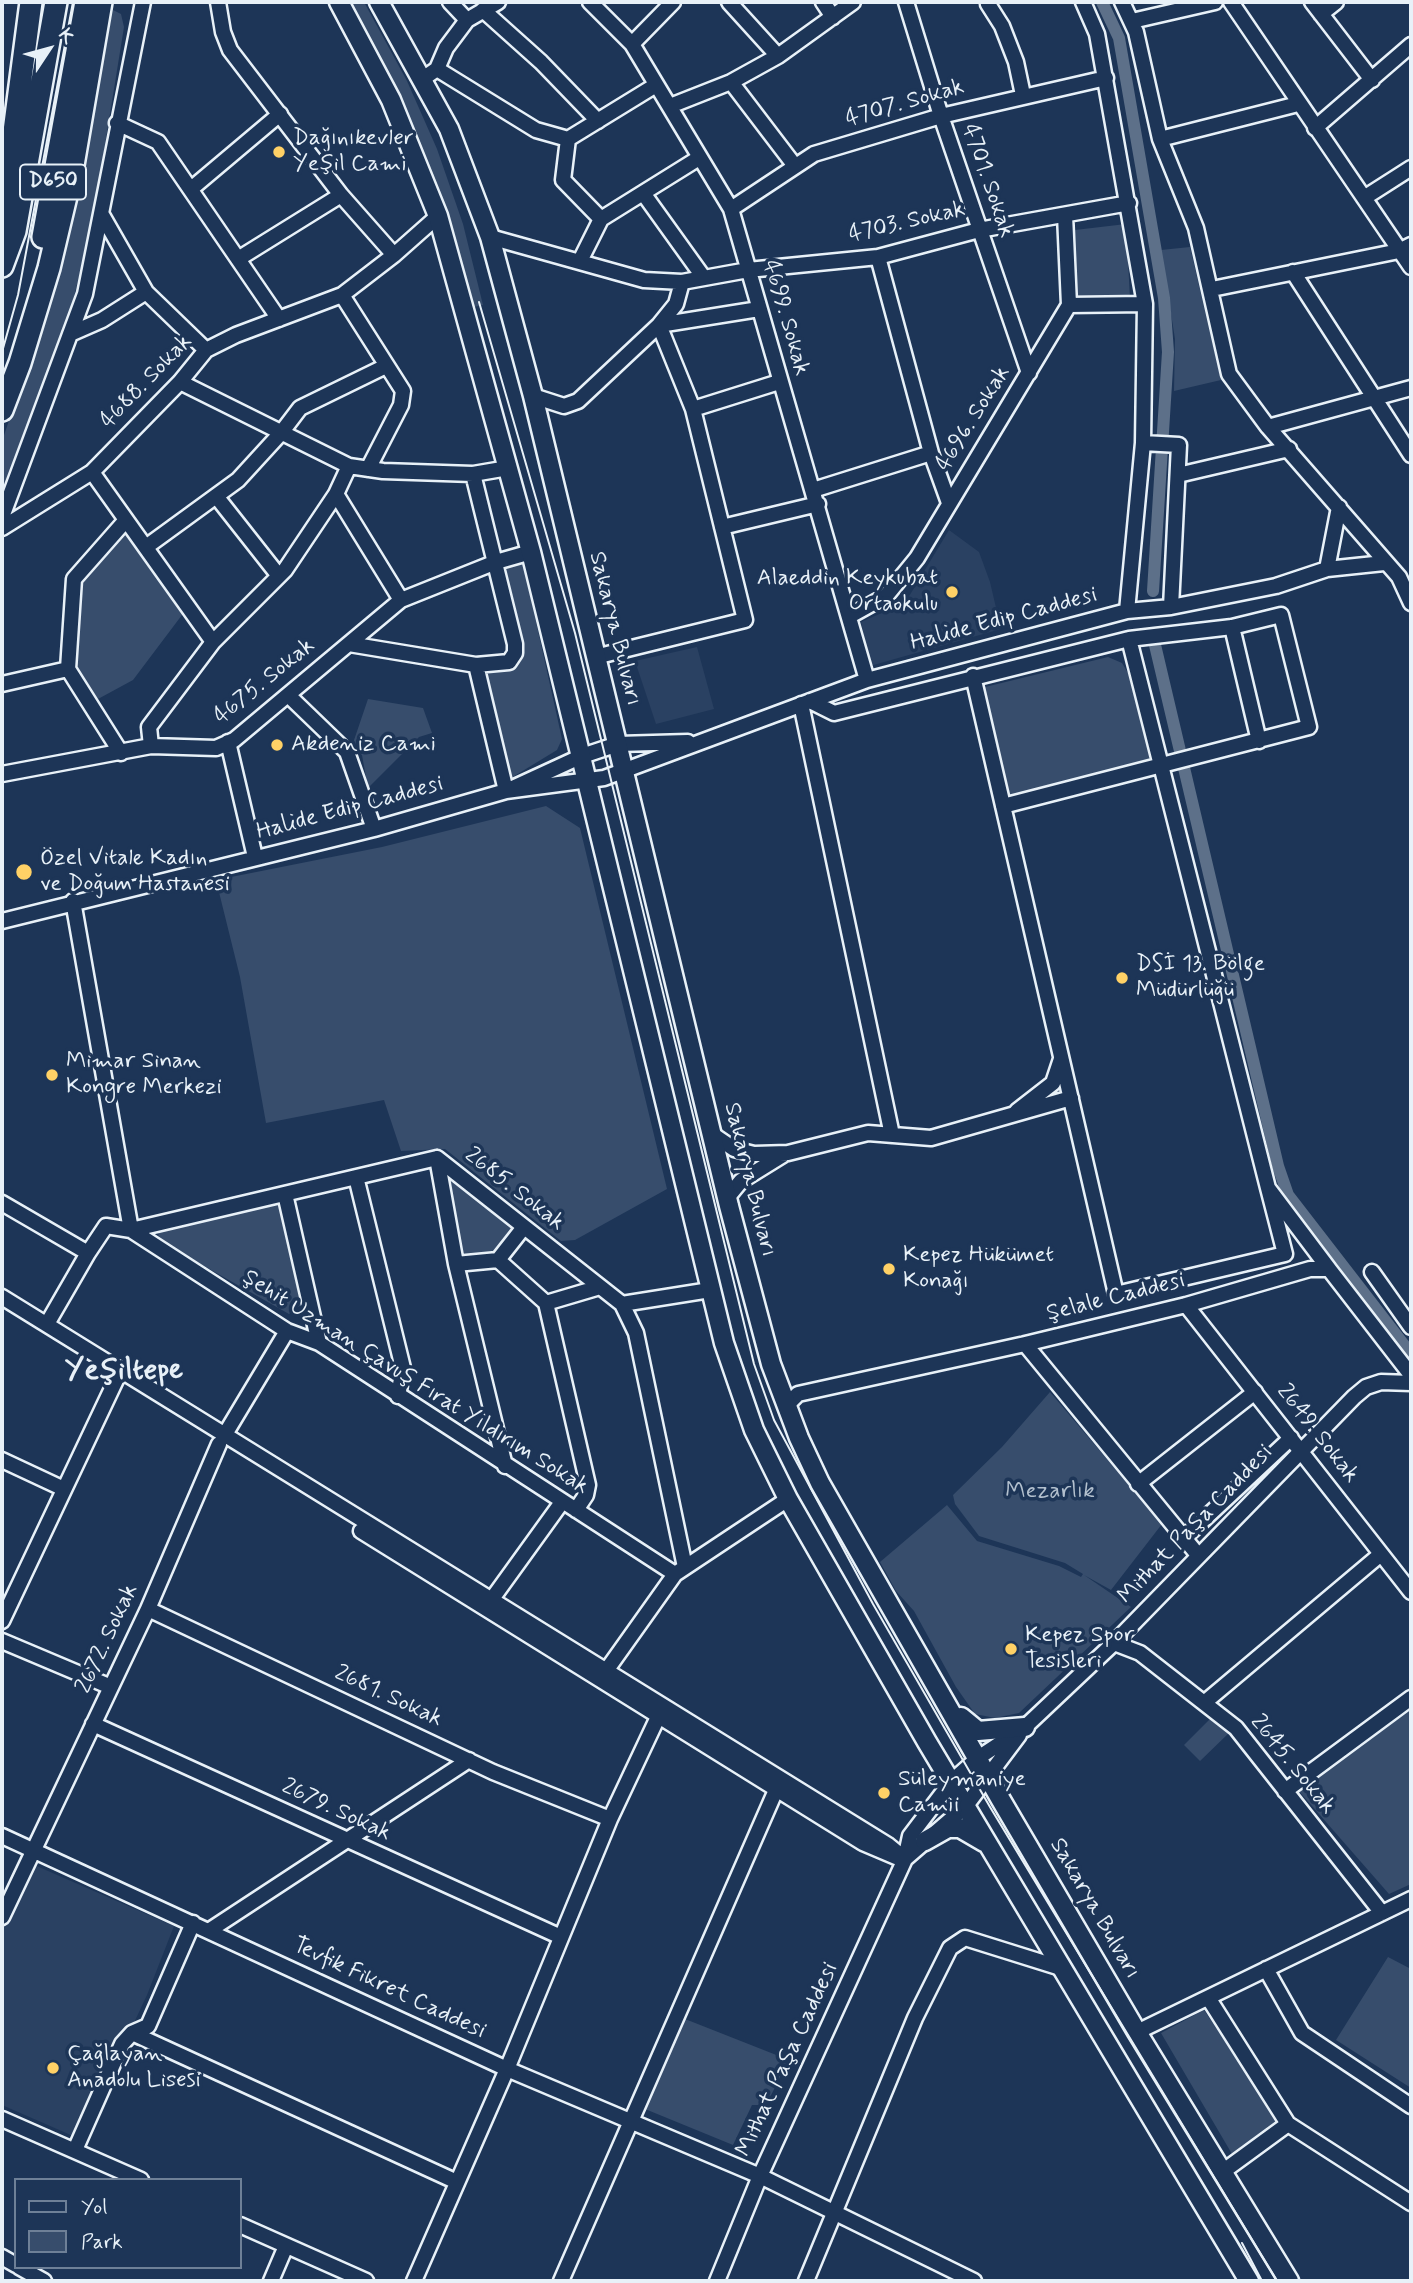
<!DOCTYPE html>
<meta charset="utf-8">
<style>
body{margin:0}
#map{position:relative;width:1413px;height:2283px;overflow:hidden;background:#1d3557;font-family:Mynerve,sans-serif}
canvas{display:block}
.frame{position:absolute;inset:0;border:4px solid #e8f1f8;pointer-events:none}
.legend{position:absolute;left:14px;top:2178px;width:228px;height:91px;box-sizing:border-box;background:#1d3557;border:2px solid #6e8097;margin:0;padding:9px 12px;list-style:none;font-size:21px;color:#e8f1f8}
.legend li{display:flex;align-items:center;gap:14px;height:35px}
.legend b{width:35px;border:2px solid #6e8097}
.north{position:absolute;left:14px;top:14px;width:70px;height:70px;-webkit-text-stroke:5px #1d3557;paint-order:stroke;rotate:54deg;font-size:19px;font-weight:700;line-height:28px;text-align:center;color:#e8f1f8}
.north::after{content:'';display:block;margin:auto;width:24px;height:32px;background:#e8f1f8;clip-path:polygon(50% 0,100% 100%,50% 72%,0 100%)}
</style>
<div id="map">
<canvas width="1413" height="2283"></canvas>
<div class="frame"></div>
<ul class="legend">
<li><b style="height:9px;background:#1d3557"></b>Yol</li>
<li><b style="height:19px;background:#374d6c"></b>Park</li>
</ul>
<div class="north">K</div>
</div>
<script>
const ctx = document.querySelector('canvas').getContext('2d');
ctx.lineJoin = 'round';
function fillPath(path, color) { ctx.fillStyle = color; ctx.fill(path, 'evenodd'); }
const shape = rows => new Path2D(rows.map(r => 'M' + r).join(''));
function strokePath(path, color, width, dash) { ctx.strokeStyle = color; ctx.lineWidth = width; ctx.lineCap = dash ? 'butt' : 'round'; ctx.setLineDash(dash || []); ctx.stroke(path); }
function label(font, color, halo, rows, align = 'center') {
  ctx.font = font + ' Mynerve,sans-serif'; ctx.lineWidth = 7; ctx.setLineDash([]); ctx.textBaseline = 'middle'; ctx.strokeStyle = halo; ctx.fillStyle = color; for (const [text, x, y, turn = 0] of rows) {
    ctx.save(); ctx.translate(x, y); ctx.rotate((+turn || 0) * Math.PI / 180); ctx.textAlign = isNaN(turn) ? turn : align; if (halo) ctx.strokeText(text, 0, 0); ctx.fillText(text, 0, 0); ctx.restore();
  }
}
fillPath(shape([
 [949,530,979,552,990,582,1001,629,870,666,861,622,905,603],
 [697,647,714,709,656,724,635,661],
 [32,1864,174,1926,147,1995,132,2027,121,2032,73,2136,2,2105,2,1929]
]), '#2a4162');
fillPath(shape([
 [349,2,364,2,407,81,437,149,463,224,483,305,470,308,407,111],
 [113,10,121,14,124,27,93,219,70,313,2,496,2,441,36,342,85,150],
 [1126,224,1130,298,1076,298,1075,230],
 [1190,247,1221,380,1174,391,1175,339,1161,250],
 [130,529,185,611,133,680,98,699,75,665,79,586,122,532],
 [523,563,562,739,557,750,511,778,486,674,512,667,523,652,503,569],
 [1108,657,1122,663,1133,681,1153,767,1011,802,1007,797,981,688],
 [368,699,423,708,432,733,419,737,368,788,362,755,352,746],
 [546,806,580,828,667,1189,575,1240,561,1241,445,1149,401,1151,384,1100,266,1123,240,977,216,880,382,847],
 [450,1178,514,1226,497,1252,461,1258,447,1179],
 [278,1202,301,1305,289,1314,158,1240,159,1229],
 [1050,1392,1162,1524,1111,1590,1084,1575,1131,1607,1019,1713,995,1718,975,1714,956,1687,914,1611,896,1591,880,1562,947,1505,977,1541,1059,1566,1081,1577,1083,1574,1065,1563,979,1536,955,1504,953,1495,1002,1447],
 [1411,1710,1411,1884,1389,1894,1298,1790],
 [1214,1715,1230,1732,1200,1761,1184,1745],
 [1388,1957,1411,1969,1411,2088,1336,2040],
 [1204,2010,1279,2122,1232,2154,1161,2033],
 [685,2019,789,2060,766,2105,752,2105,733,2145,645,2109]
]), '#374d6c');
strokePath(shape([
 [1102,2,1119,38,1164,298,1168,352,1153,591],
 [1155,645,1278,1166,1288,1195,1411,1354]
]), '#5d7089', 12);
const minor = shape([
 [218,2,223,32,230,50,341,195,394,255],
 [450,2,467,20],
 [590,2,632,44,731,209,867,680],
 [729,2,778,56],
 [823,2,833,17],
 [906,2,941,116,1029,373],
 [990,2,988,4,1002,26,1016,62,1023,95],
 [1083,2,1097,34,1145,304,1143,443,1127,611],
 [1122,2,1136,32,1160,139,1196,228,1229,374,1268,427,1399,577,1411,603],
 [1231,2,1411,267],
 [1312,2,1372,80],
 [483,10,541,62,598,121],
 [1321,14,1336,2],
 [1132,21,1215,2],
 [632,44,673,2],
 [437,69,446,48,467,20,498,2],
 [424,78,437,69,536,130,568,139],
 [731,82,795,166],
 [670,106,731,82,778,56,853,2],
 [117,123,158,142,279,319],
 [1315,128,1411,45],
 [568,139,656,85],
 [568,139,563,180,601,219],
 [1160,139,1298,104],
 [191,189,280,114],
 [643,193,704,278],
 [1364,198,1411,168],
 [731,209,814,154,941,116,1106,78],
 [102,215,146,292,206,350],
 [490,237,644,280,682,282,748,270,878,257,979,230,1129,203],
 [878,257,931,453,949,503],
 [238,259,341,195],
 [580,261,601,219,699,158],
 [1293,272,1411,455],
 [1212,289,1399,251,1411,245],
 [342,295,403,391,401,405,368,469],
 [1069,305,1145,304],
 [70,334,102,320,146,292],
 [180,382,349,466,383,471,473,474,508,468],
 [533,396,564,406,578,401,659,325,676,304,682,282],
 [693,409,779,382],
 [1268,427,1411,388],
 [1143,443,1179,445,1171,607],
 [92,472,213,642],
 [1178,475,1289,449],
 [813,490,931,453],
 [336,494,401,600],
 [216,496,279,576],
 [2,517,85,294,143,2],
 [722,527,818,504],
 [2,528,92,472,180,382,206,350,236,335,342,295,394,255,438,216],
 [146,547,238,480,281,433,300,408,386,366],
 [1327,569,1339,507],
 [850,616,886,596,917,558,1069,305,1065,215],
 [1232,627,1259,741],
 [1129,639,1268,1188,1329,1269],
 [349,644,476,665,509,662,515,653,515,644,473,474],
 [595,657,745,620,693,409,659,325,759,309],
 [476,665,506,791],
 [973,676,1116,1294,1285,1254,1268,1188],
 [2,684,68,669],
 [288,695,347,752,374,829],
 [810,701,834,713,1129,639,1232,627,1281,615,1309,727,1003,806],
 [801,704,892,1135],
 [228,742,255,857],
 [151,746,149,727,213,642,285,570,336,494,349,466],
 [121,753,68,669,74,579,126,520],
 [2,774,151,746,216,748,234,740,401,600,496,562,531,552],
 [506,791,604,778,867,680,1127,611,1171,607,1276,586,1327,569,1384,563],
 [73,901,131,1230,287,1331,319,1343,675,1574],
 [2,921,374,829,506,791,582,756,618,744,688,742],
 [1017,1111,1053,1083,1061,1059],
 [712,1134,734,1149,754,1154,788,1153,868,1133,931,1138,1071,1098],
 [437,1158,456,1264,505,1466],
 [356,1177,403,1368,398,1396],
 [285,1194,319,1343],
 [727,1198,741,1181,783,1155],
 [2,1203,88,1253,106,1226,131,1230,437,1158,622,1304,636,1333,685,1567],
 [498,1260,524,1227],
 [456,1264,498,1260,546,1303,600,1287],
 [1372,1272,1411,1327],
 [2,1297,888,1845,905,1859],
 [546,1303,588,1485,586,1495,576,1510],
 [622,1304,710,1290],
 [1186,1305,1411,1592],
 [47,1324,88,1253],
 [1025,1344,1198,1555],
 [786,1406,798,1394,1025,1344,1186,1305,1310,1269,1329,1269,1411,1375],
 [224,1436,287,1331],
 [2,1460,64,1489],
 [1138,1484,1255,1392],
 [361,1531,863,1843,896,1857],
 [1184,1538,1291,1438],
 [492,1599,562,1502],
 [148,1609,493,1772,610,1819],
 [2,1621,116,1380],
 [2,1641,111,1687],
 [1114,1643,1140,1653,1236,1728,1382,1913],
 [606,1671,675,1574,788,1499],
 [1204,1703,1381,1554],
 [93,1724,561,1937],
 [1285,1791,1411,1698],
 [2,1836,507,2069,760,2176,974,2281],
 [905,1859,965,1807,1019,1735],
 [2,1917,148,1609,219,1444],
 [210,1930,469,1760],
 [1266,1969,1302,2033,1411,2106],
 [1209,1999,1288,2124,1411,2203],
 [1137,2032,1411,1899],
 [132,2033,457,2182],
 [2,2119,141,2180],
 [75,2150,122,2044,132,2033,148,2026,193,1923],
 [1221,2173,1288,2124],
 [240,2225,366,2281],
 [2,2257,16,2265],
 [19,2267,44,2281],
 [271,2281,286,2246],
 [414,2281,507,2069,610,1819,658,1717],
 [561,2281,776,1790],
 [717,2281,760,2176,905,1859,910,1836,951,1782,978,1758,1025,1727,1114,1643,1354,1397,1366,1387,1381,1382,1411,1383],
 [806,2281,915,2018,950,1948,965,1938,1064,1969]
]);
const major = shape([
 [339,2,391,100,438,216,531,552,724,1343,754,1430,788,1499,927,1742,1249,2281],
 [379,2,449,129,490,237,533,396,729,1206,771,1364,799,1438,820,1483,1001,1800,1137,2032,1289,2281],
 [961,1717,978,1731,1025,1727],
 [925,1841,948,1828,960,1828,984,1842]
]);
const highway = shape([
 [2,223,31,2],
 [43,237,86,2],
 [2,266,15,231,56,2],
 [2,410,20,363,49,268,72,171,101,2]
]);
strokePath(minor, '#e8f1f8', 19);
strokePath(major, '#e8f1f8', 23);
strokePath(highway, '#e8f1f8', 26);
strokePath(minor, '#1d3557', 14);
strokePath(major, '#1d3557', 18);
strokePath(highway, '#1d3557', 21);
strokePath(shape([
 [479,302,575,633,754,1364,774,1420,873,1604,990,1807,1277,2281],
 [2,352,18,295,73,2],
 [1242,2243,1262,2281]
]), '#e8f1f8', 2);
for (const [x, y, r, color] of [
 [279,152,7,"#ffd166"],
 [952,592,7,"#ffd166"],
 [277,745,7,"#ffd166"],
 [24,872,9,"#ffd166"],
 [1122,978,7,"#ffd166"],
 [52,1075,7,"#ffd166"],
 [889,1269,7,"#ffd166"],
 [1011,1649,7,"#ffd166"],
 [884,1793,7,"#ffd166"],
 [53,2068,7,"#ffd166"]
]) { const dot = new Path2D(); dot.arc(x, y, r, 0, 2 * Math.PI); ctx.fillStyle = color; ctx.fill(dot); strokePath(dot, '#1d3557', 2.5); }
for (const [x, y, w] of [
 [53,182,66]
]) { const box = new Path2D(); box.roundRect(x - w / 2, y - 17.5, w, 35, 5); ctx.fillStyle = '#1d3557'; ctx.fill(box); strokePath(box, '#e8f1f8', 2); }
label('bold 21px', '#e8f1f8', null, [
 ["D650",53,182]
]);
label('23px', '#e8f1f8', '#1d3557', [
 ["4707. Sokak",905,104,-16],
 ["4701. Sokak",987,181,71],
 ["4703. Sokak",907,223,-13],
 ["4699. Sokak",785,318,74],
 ["4688. Sokak",147,382,-46],
 ["4696. Sokak",974,419,-58],
 ["Halide Edip Caddesi",1004,620,-15],
 ["Sakarya Bulvarı",614,629,76],
 ["4675. Sokak",265,682,-39],
 ["Halide Edip Caddesi",350,809,-15],
 ["Sakarya Bulvarı",749,1180,76],
 ["2685. Sokak",514,1190,38],
 ["Şelale Caddesi",1116,1298,-14],
 ["Şehit Uzman Çavuş Fırat Yıldırım Sokak",415,1383,32],
 ["2649. Sokak",1317,1434,52],
 ["Mithat Paşa Caddesi",1196,1525,-46],
 ["2672. Sokak",108,1639,-65],
 ["2681. Sokak",388,1697,25],
 ["2645. Sokak",1292,1765,51],
 ["2679. Sokak",336,1811,25],
 ["Sakarya Bulvarı",1094,1909,60],
 ["Tevfik Fikret Caddesi",389,1989,25],
 ["Mithat Paşa Caddesi",788,2060,-65]
]);
label('23px', '#e8f1f8', '#1d3557', [
 ["Dağınıkevler",293,139],
 ["Yeşil Cami",293,165],
 ["Alaeddin Keykubat",938,579,"right"],
 ["Ortaokulu",938,605,"right"],
 ["Akdeniz Cami",291,745],
 ["Özel Vitale Kadın",40,859],
 ["ve Doğum Hastanesi",40,885],
 ["DSİ 13. Bölge",1136,965],
 ["Müdürlüğü",1136,991],
 ["Mimar Sinan",66,1062],
 ["Kongre Merkezi",66,1088],
 ["Kepez Hükümet",903,1256],
 ["Konağı",903,1282],
 ["Kepez Spor",1025,1636],
 ["Tesisleri",1025,1662],
 ["Süleymaniye",898,1780],
 ["Camii",898,1806],
 ["Çağlayan",67,2055],
 ["Anadolu Lisesi",67,2081]
], 'left');
label('23px', '#b3c0ce', '#1d3557', [
 ["Mezarlık",1050,1492]
]);
label('bold 30px', '#e8f1f8', '#1d3557', [
 ["Yeşiltepe",124,1372]
]);
</script>
